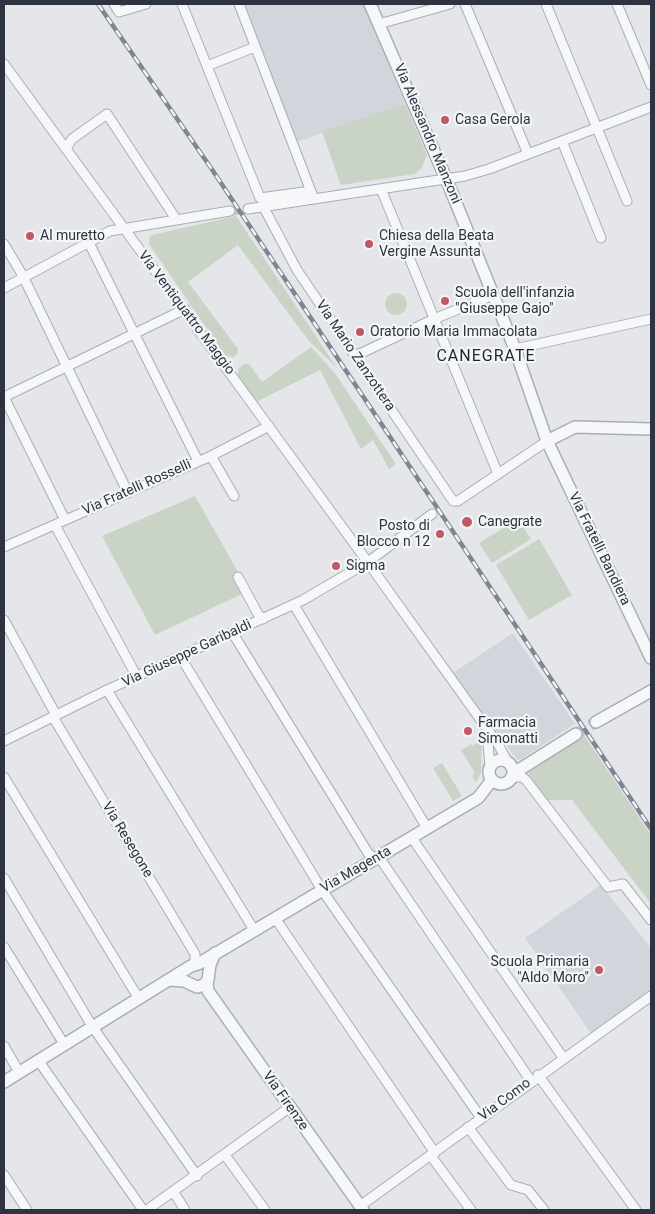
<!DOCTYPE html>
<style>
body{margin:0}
#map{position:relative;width:655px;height:1214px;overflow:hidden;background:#e4e6ea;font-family:Roboto,sans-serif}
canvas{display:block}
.frame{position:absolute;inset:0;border:5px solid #2d3440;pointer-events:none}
</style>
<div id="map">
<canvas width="655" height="1214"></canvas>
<div class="frame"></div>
</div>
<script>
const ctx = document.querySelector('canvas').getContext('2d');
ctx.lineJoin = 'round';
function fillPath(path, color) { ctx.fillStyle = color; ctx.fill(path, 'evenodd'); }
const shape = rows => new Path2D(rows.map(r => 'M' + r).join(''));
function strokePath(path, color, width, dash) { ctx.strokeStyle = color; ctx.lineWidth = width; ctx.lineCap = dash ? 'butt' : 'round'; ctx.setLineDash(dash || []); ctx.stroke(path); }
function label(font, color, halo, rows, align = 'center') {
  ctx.font = font + ' Roboto,sans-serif'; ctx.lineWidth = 4.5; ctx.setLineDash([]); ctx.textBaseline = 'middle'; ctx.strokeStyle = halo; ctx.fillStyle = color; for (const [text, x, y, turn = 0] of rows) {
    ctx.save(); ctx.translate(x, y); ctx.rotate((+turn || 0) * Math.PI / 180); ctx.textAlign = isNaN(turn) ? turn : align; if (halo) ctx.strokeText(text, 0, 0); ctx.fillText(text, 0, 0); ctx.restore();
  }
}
fillPath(shape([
 [245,4,363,4,405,104,297,142],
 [513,633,575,724,518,761,453,673],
 [601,885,651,948,651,992,592,1035,525,938]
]), '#d2d5dc');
fillPath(shape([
 [405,104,427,155,422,167,415,174,341,185,322,132],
 [236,216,337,368,308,340,238,245,188,282,238,349,237,354,233,357,225,355,149,244,149,238,152,235],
 '385 304a11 11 0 1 1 22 0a11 11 0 1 1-22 0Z',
 [311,347,334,372,396,464,389,469,373,440,361,449,320,370,256,402,238,375,239,368,244,364,249,364,262,382],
 [195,496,238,572,233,574,244,593,155,635,102,536],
 [518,519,531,539,492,563,479,543],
 [539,539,572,595,529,620,496,565],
 [584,735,651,835,651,904,572,800,546,800,528,773],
 [482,737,481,773,476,782,472,776,475,773,461,750,471,744,473,746],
 [442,763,462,796,453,801,433,768]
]), '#c9d3c6');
strokePath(shape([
 [230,211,248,209]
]), '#bfc2c8', 9, [9, 4.5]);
strokePath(shape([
 [576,734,596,722]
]), '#bfc2c8', 11, [11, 5.5]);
const minor = shape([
 [114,4,119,12,146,4],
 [182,4,260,198,311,191],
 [239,4,312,194],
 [465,4,528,154],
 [546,4,627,201],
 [617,4,651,85],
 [379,24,450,4],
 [4,64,364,557,498,744,507,761],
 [207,66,255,47],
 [562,141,601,238],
 [66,149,72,139,107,114,176,219],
 [381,189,498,474],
 [263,206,297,270,453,501,458,501,547,441],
 [248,209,465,176,489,169,651,107],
 [88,241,198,461],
 [4,244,23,276,128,493],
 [4,288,110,231,230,211],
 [515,349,651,319],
 [355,356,434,319,493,295],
 [4,397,185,309],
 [4,397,65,520],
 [211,456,234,496],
 [55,525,137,677],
 [4,547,211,456,269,426],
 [238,577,258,614,263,619],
 [294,605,427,828],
 [4,620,56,715],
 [232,632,368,853,376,859],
 [180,656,322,890,481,1118],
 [107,690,254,930],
 [53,717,195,954,195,965],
 [487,732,490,766],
 [4,741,107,690,303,600,368,562,432,514],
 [4,777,139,999],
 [512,777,522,777,526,780,608,887,623,884,651,920],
 [412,838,564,1059],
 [379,857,531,1081],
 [4,878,92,1026,197,1176],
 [275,918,435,1153],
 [4,947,64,1044],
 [4,1046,19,1072],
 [38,1060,143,1210],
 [538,1075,636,1210],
 [468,1127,511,1185,528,1190,544,1210],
 [225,1155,265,1210],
 [431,1156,471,1210],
 [4,1175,27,1210],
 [173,1191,185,1210],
 [360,1206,651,996],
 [147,1210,290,1107]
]);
const tertiary = shape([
 [370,4,450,188,515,349,547,441,651,658],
 [547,441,575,427,651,429],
 [596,722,651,691],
 '489 772a12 12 0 1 1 24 0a12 12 0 1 1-24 0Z',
 [514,773,576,734],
 [169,980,184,981,197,987,204,985,208,980,210,965,215,953],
 [207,983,208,991,363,1210],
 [4,1082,191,966,198,964,478,798,492,780]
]);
strokePath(minor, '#a9adb4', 11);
strokePath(tertiary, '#a9adb4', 14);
strokePath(minor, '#f6f7f9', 9);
strokePath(tertiary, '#f6f7f9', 11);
const rail = shape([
 [98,4,211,168,651,829]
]);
strokePath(rail, '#7f8692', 4.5);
strokePath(rail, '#f3f5f7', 2.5, [8]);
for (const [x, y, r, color] of [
 [445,120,5,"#bf5867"],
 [30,236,5,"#bf5867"],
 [369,244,5,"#bf5867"],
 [445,301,5,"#bf5867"],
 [360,332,5,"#bf5867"],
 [467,522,6,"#bf5867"],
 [440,534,5,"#bf5867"],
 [336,566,5,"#bf5867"],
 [468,731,5,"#bf5867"],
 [599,970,5,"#bf5867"]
]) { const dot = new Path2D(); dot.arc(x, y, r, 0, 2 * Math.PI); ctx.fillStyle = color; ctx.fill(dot); strokePath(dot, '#f3f5f7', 2); }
label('14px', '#2d3440', '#f3f5f7', [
 ["Casa Gerola",455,120],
 ["Al muretto",40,236],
 ["Chiesa della Beata",379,236],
 ["Vergine Assunta",379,252],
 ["Scuola dell'infanzia",455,293],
 ["\"Giuseppe Gajo\"",455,309],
 ["Oratorio Maria Immacolata",370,332],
 ["Canegrate",478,522],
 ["Posto di",430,526,"right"],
 ["Blocco n 12",430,542,"right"],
 ["Sigma",346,566],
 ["Farmacia",478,723],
 ["Simonatti",478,739],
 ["Scuola Primaria",589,962,"right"],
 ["\"Aldo Moro\"",589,978,"right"]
], 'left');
label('14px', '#2d3440', '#f3f5f7', [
 ["Via Alessandro Manzoni",427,134,67],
 ["Via Ventiquattro Maggio",186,313,53],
 ["Via Mario Zanzottera",355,356,56],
 ["Via Fratelli Rosselli",137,488,-24],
 ["Via Fratelli Bandiera",599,549,64],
 ["Via Giuseppe Garibaldi",187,654,-25],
 ["Via Resegone",127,840,59],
 ["Via Magenta",356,870,-30],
 ["Via Como",505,1100,-37],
 ["Via Firenze",285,1101,55]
]);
ctx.letterSpacing = '1px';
label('16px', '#1f2531', '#f3f5f7', [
 ["CANEGRATE",486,357]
]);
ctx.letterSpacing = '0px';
</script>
